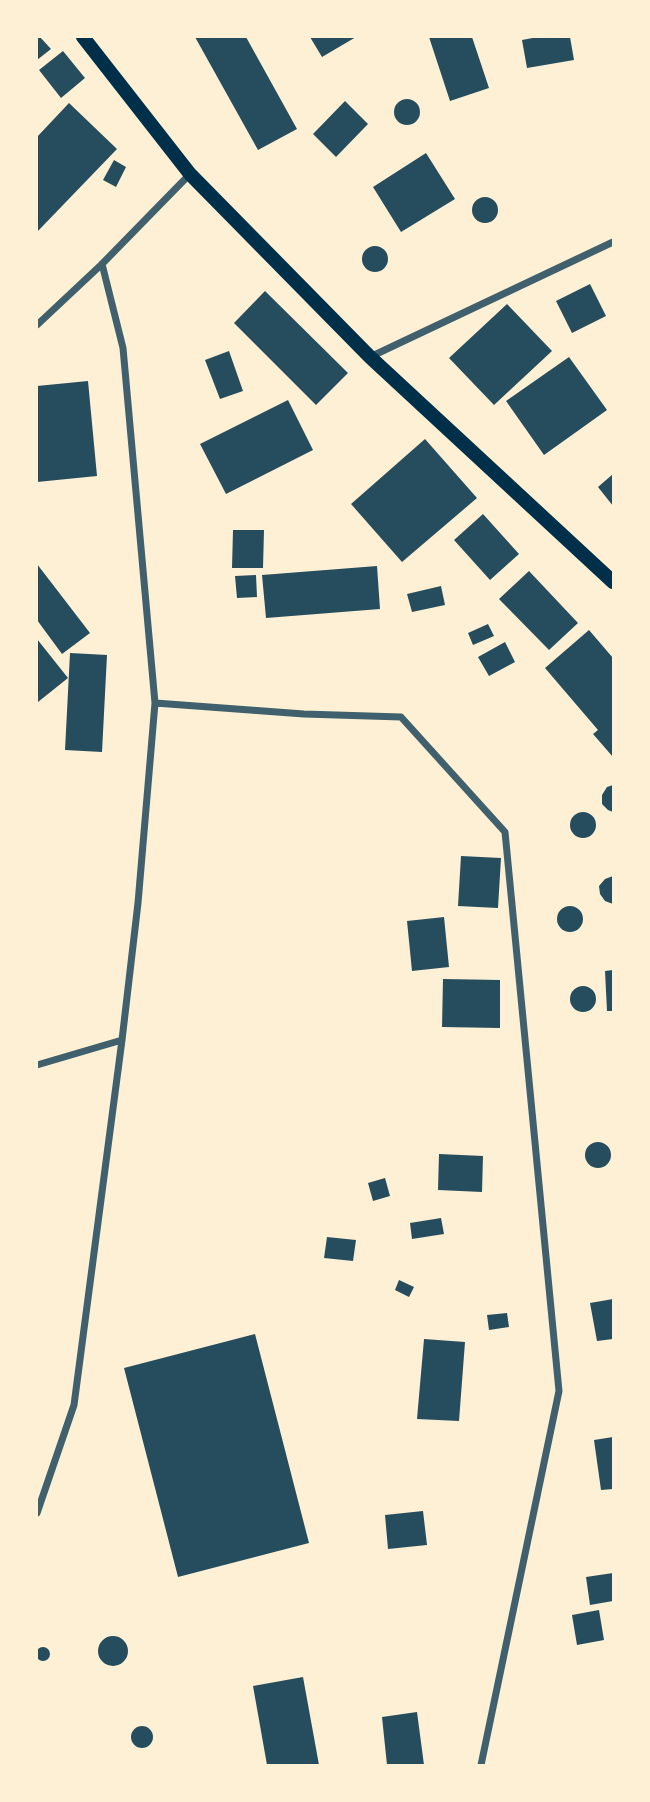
<!DOCTYPE html>
<style>
body{margin:0}
#map{position:relative;width:650px;height:1802px;overflow:hidden;background:#fdf0d5;font-family:Poppins,sans-serif}
canvas{display:block}
.frame{position:absolute;inset:0;border:38px solid #fdf0d5;pointer-events:none}
</style>
<div id="map">
<canvas width="650" height="1802"></canvas>
<div class="frame"></div>
</div>
<script>
const ctx = document.querySelector('canvas').getContext('2d');
ctx.lineJoin = 'round';
function fillPath(path, color) { ctx.fillStyle = color; ctx.fill(path, 'evenodd'); }
const shape = rows => new Path2D(rows.map(r => 'M' + r).join(''));
function strokePath(path, color, width, dash) { ctx.strokeStyle = color; ctx.lineWidth = width; ctx.lineCap = dash ? 'butt' : 'round'; ctx.setLineDash(dash || []); ctx.stroke(path); }
fillPath(shape([
 [37,37,40,37,51,49,37,60],
 [195,37,246,37,297,129,258,150],
 [310,37,356,37,322,57],
 [429,37,472,37,489,88,450,101],
 [538,37,570,37,574,60,527,68,522,40],
 [63,51,85,78,61,98,39,70],
 '394 112a13 13 0 1 1 26 0a13 13 0 1 1-26 0Z',
 [345,101,368,124,336,157,313,134],
 [69,103,117,149,37,232,37,137],
 [426,153,455,199,401,232,373,187],
 [114,160,126,167,116,187,103,180],
 '472 210a13 13 0 1 1 26 0a13 13 0 1 1-26 0Z',
 '362 259a13 13 0 1 1 26 0a13 13 0 1 1-26 0Z',
 [590,284,606,316,572,333,556,301],
 [265,291,348,373,316,405,234,323],
 [507,304,552,351,494,405,449,358],
 [229,351,243,391,220,399,205,360],
 [569,357,607,410,544,455,506,401],
 [88,381,97,476,37,482,37,386],
 [288,400,313,450,226,494,200,444],
 [425,439,477,498,402,562,351,504],
 [613,474,613,506,598,487],
 [483,514,519,554,490,580,454,540],
 [233,530,264,530,263,568,232,568],
 [37,564,90,633,62,654,37,620],
 [377,566,380,609,266,618,262,575],
 [529,571,578,623,549,650,499,599],
 [256,575,257,597,237,598,235,576],
 [441,586,445,605,412,612,407,594],
 [488,624,494,636,473,645,468,633],
 [589,630,613,658,613,757,593,734,598,730,545,668],
 [37,639,68,678,38,702,37,700],
 [505,642,515,662,489,676,478,657],
 [70,653,107,655,102,752,65,750],
 [613,785,613,812,608,810,602,804,602,795,607,787],
 '570 825a13 13 0 1 1 26 0a13 13 0 1 1-26 0Z',
 [461,856,501,858,498,908,458,906],
 [613,876,613,904,605,901,600,894,599,886,605,879],
 '557 919a13 13 0 1 1 26 0a13 13 0 1 1-26 0Z',
 [444,917,449,967,412,971,407,921],
 [613,970,613,1011,607,1011,605,971],
 [443,979,500,980,500,1028,442,1027],
 '570 999a13 13 0 1 1 26 0a13 13 0 1 1-26 0Z',
 '585 1155a13 13 0 1 1 26 0a13 13 0 1 1-26 0Z',
 [439,1154,483,1156,482,1192,438,1190],
 [385,1178,390,1196,373,1201,368,1183],
 [441,1218,444,1234,412,1239,410,1223],
 [327,1237,356,1240,353,1261,324,1258],
 [399,1280,414,1287,409,1297,395,1290],
 [613,1299,613,1339,597,1341,590,1303],
 [507,1313,509,1327,489,1330,487,1315],
 [255,1334,309,1543,178,1577,124,1368],
 [424,1339,465,1342,459,1421,417,1419],
 [613,1437,613,1489,601,1490,594,1440],
 [423,1511,427,1545,388,1549,385,1515],
 [613,1573,613,1601,590,1605,586,1577],
 [599,1610,604,1640,577,1645,572,1615],
 '98 1651a15 15 0 1 1 30 0a15 15 0 1 1-30 0Z',
 '36 1654a7 7 0 1 1 14 0a7 7 0 1 1-14 0Z',
 [303,1677,319,1765,267,1765,253,1686],
 [417,1712,424,1765,387,1765,382,1717],
 '131 1737a11 11 0 1 1 22 0a11 11 0 1 1-22 0Z'
]), '#264d5e');
strokePath(shape([
 [37,325,102,264,190,174],
 [370,357,613,242],
 [155,703,304,714,401,717,505,832,559,1391,481,1765],
 [37,1065,122,1040],
 [37,1513,74,1405,122,1040,138,903,155,703,123,348,102,264]
]), '#3f606c', 7);
strokePath(shape([
 [83,37,190,174,370,357,613,582]
]), '#003049', 14);
</script>
